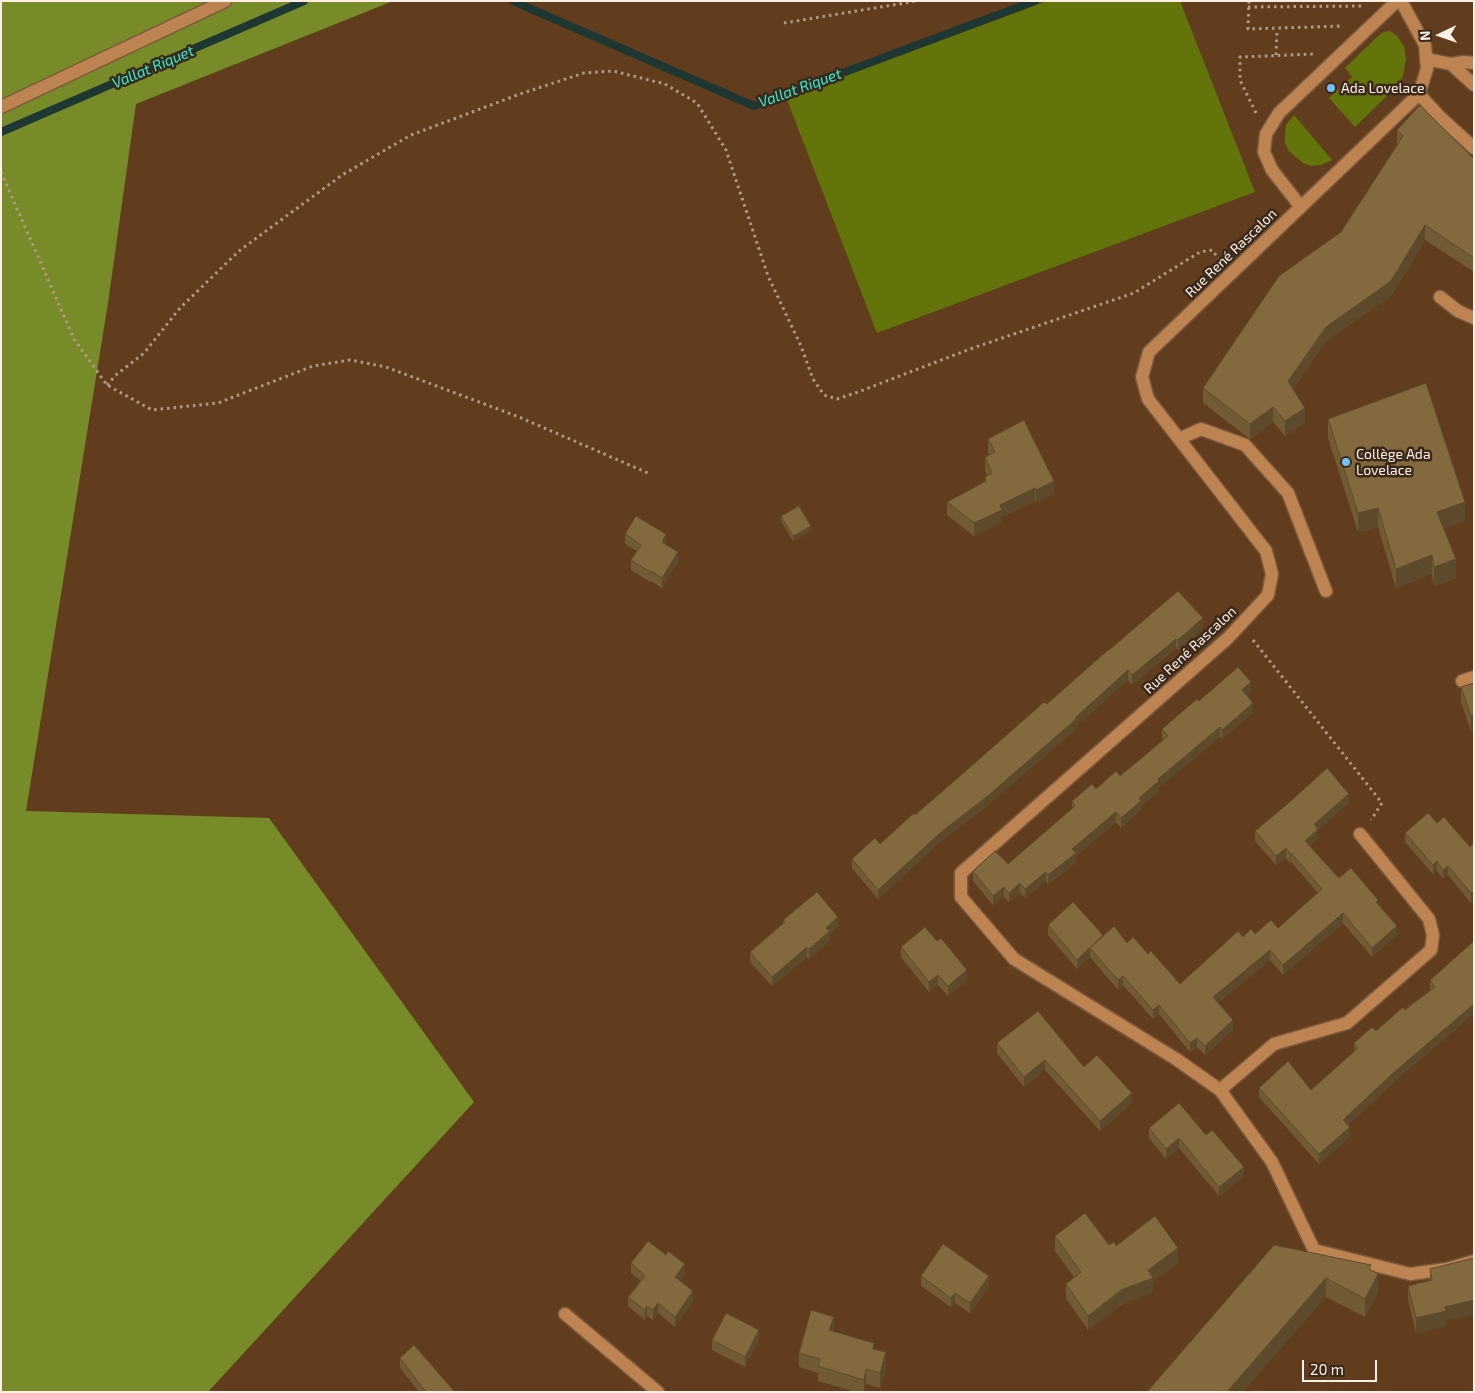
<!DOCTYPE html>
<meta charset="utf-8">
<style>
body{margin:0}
#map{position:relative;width:1475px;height:1393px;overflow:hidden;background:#623d1d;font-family:"Exo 2",sans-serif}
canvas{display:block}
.frame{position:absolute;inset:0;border:2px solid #fdefe4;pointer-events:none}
.north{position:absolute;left:1415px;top:10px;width:50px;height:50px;-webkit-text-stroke:4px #3a291b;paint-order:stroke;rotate:267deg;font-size:14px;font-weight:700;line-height:20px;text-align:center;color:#fdefe4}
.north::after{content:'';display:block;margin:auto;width:18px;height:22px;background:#fdefe4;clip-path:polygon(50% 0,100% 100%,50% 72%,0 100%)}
.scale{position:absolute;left:1302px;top:1360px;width:75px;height:22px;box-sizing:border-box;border:2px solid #fdefe4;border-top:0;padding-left:6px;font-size:15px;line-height:18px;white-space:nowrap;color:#fdefe4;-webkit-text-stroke:4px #3a291b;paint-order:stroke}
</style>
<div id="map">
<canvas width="1475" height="1393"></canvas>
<div class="frame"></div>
<div class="north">N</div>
<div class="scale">20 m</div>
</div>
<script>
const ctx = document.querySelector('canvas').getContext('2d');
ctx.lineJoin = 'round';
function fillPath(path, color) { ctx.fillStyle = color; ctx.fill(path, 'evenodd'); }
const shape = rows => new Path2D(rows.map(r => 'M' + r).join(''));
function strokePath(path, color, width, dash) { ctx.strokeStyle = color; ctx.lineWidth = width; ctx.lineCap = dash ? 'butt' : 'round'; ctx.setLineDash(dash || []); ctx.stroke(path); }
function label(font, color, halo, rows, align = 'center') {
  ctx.font = font + ' "Exo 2",sans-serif'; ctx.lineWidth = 5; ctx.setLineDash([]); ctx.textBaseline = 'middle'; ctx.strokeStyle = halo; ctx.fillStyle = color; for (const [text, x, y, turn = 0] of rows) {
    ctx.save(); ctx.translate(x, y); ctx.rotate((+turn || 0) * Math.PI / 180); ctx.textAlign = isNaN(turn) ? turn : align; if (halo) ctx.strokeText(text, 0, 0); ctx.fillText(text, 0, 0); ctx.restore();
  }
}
fillPath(shape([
 [1047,1,1180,1,1255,192,877,333,786,97],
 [1390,31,1397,36,1404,46,1406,59,1403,76,1397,86,1355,127,1329,98,1352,77,1345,68,1378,36,1384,32],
 [1294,115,1332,160,1321,165,1311,166,1303,163,1289,151,1285,143,1285,134,1286,125]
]), '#63750a');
fillPath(shape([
 [1,1,393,1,136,104,108,303,26,811,269,818,474,1102,208,1392,1,1392]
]), '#778b28');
strokePath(shape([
 [513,1,754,106,1035,1],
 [1,132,304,1]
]), '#1f3732', 8);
const minor = shape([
 [1401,1,1425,45,1427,69,1419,94,1149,352,1142,377,1148,399,1266,551,1272,574,1268,595,1228,638,961,873,961,897,1014,959,1176,1059,1220,1090,1272,1162,1314,1250,1410,1274,1447,1269,1474,1261],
 [1426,59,1451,64,1474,85],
 [1451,64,1464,62,1474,63],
 [1419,94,1440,117,1474,148],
 [1,107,225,1],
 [1301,207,1272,170,1264,152,1266,134,1279,113,1397,1],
 [1440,297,1458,311,1474,318],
 [1179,439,1201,429,1245,445,1288,493,1326,591],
 [1462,681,1474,677],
 [1220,1090,1274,1044,1347,1023,1431,950,1433,935,1429,919,1360,834],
 [565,1314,658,1392]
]);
strokePath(minor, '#7b593d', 15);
strokePath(shape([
 [1249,1,1248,29,1343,26],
 [1248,7,1365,6],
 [784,23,917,1],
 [1276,55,1277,29],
 [1256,113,1240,80,1240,57,1314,54],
 [1,172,74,339,107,385,152,410,218,403,313,366,350,360,386,367,519,417,648,473],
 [107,385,116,375,144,353,180,308,239,251,342,175,411,135,520,94,584,73,613,71,665,84,697,103,726,150,768,276,801,346,813,379,824,395,837,399,858,392,970,349,1134,293,1200,252,1212,250,1219,259],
 [1253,640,1382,803,1371,820]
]), '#b39a85', 3, [2.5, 4]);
strokePath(minor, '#bd8452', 12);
fillPath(shape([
 [1397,130,1474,159,1474,272,1425,240,1391,296,1326,341,1293,389,1305,423,1285,436,1273,422,1250,439,1203,403,1203,388,1341,232,1397,145],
 [1328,419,1465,521,1444,528,1456,578,1434,586,1432,574,1396,588,1378,527,1358,532,1328,438],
 [988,439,1054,494,1036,502,1035,501,1002,517,1002,522,974,536,947,515,947,502,985,482,985,477,987,476,985,470,985,457,990,455,988,452],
 [781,516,811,531,793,541,781,521],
 [625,534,666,544,678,561,662,588,651,581,650,582,631,570,631,560,637,551,625,544],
 [1203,628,1178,650,1176,648,1132,685,1128,680,1076,726,1076,729,989,804,940,842,878,899,852,868,852,859,880,844,1047,704,1109,650],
 [1474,683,1474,730,1471,731,1461,702,1461,687],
 [1251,692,1247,696,1253,712,1222,739,1220,737,1159,787,1159,791,1141,806,1141,810,1121,828,1116,822,1076,856,1076,862,1048,885,1046,881,1025,898,1020,893,1009,902,1004,897,993,905,973,881,973,871,1008,864,1072,809,1072,801,1120,776,1163,740,1162,738,1162,729,1199,701],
 [1349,803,1318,830,1318,838,1309,846,1339,878,1378,904,1397,935,1372,957,1343,923,1283,975,1270,960,1218,1003,1233,1030,1205,1055,1197,1047,1190,1052,1159,1014,1153,1019,1123,985,1118,990,1090,957,1077,969,1048,935,1048,925,1103,935,1127,943,1148,954,1180,984,1243,937,1278,928,1318,893,1291,862,1290,864,1286,858,1276,865,1255,841,1255,831],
 [1437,823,1470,847,1473,844,1471,903,1448,875,1443,879,1437,871,1433,874,1405,842,1405,833],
 [783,920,838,926,830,934,830,941,809,959,807,957,772,986,750,962,750,952,783,923],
 [1474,941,1392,1084,1348,1125,1350,1137,1319,1164,1259,1097,1259,1088,1311,1090,1354,1052,1354,1043,1376,1031,1430,990,1430,980],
 [901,947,967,980,948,996,938,985,929,992,901,957],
 [997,1043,1084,1067,1132,1103,1100,1131,1045,1070,1024,1087,997,1053],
 [1149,1128,1206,1135,1244,1176,1219,1196,1179,1148,1166,1159,1149,1138],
 [1055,1236,1116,1246,1178,1263,1153,1282,1153,1292,1121,1305,1088,1330,1066,1298,1066,1284,1074,1277,1055,1251],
 [1274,1245,1371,1270,1378,1292,1365,1317,1326,1297],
 [631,1263,685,1274,680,1281,693,1301,675,1327,658,1313,653,1320,647,1316,645,1320,628,1306,628,1297,641,1281,631,1273],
 [1430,1269,1446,1321,1446,1326,1416,1333,1408,1300,1408,1286,1430,1280],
 [921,1276,989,1286,970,1313,955,1303,951,1307,921,1286],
 [834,1332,874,1349,886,1367,880,1388,866,1384,864,1392,856,1392,818,1381,818,1373,799,1367,799,1353],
 [712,1340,759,1340,745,1367,712,1350],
 [400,1358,455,1392,419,1392,400,1368]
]), '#715b35');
fillPath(shape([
 [1425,225,1425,240,1391,296,1326,341,1288,396,1288,381,1326,327],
 [1273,407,1273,422,1250,439,1250,424],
 [1305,408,1305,423,1285,436,1285,421],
 [1054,481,1054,494,1036,502,1036,490],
 [1035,488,1035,501,1002,517,1002,522,974,536,974,523,1000,505],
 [1465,502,1465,521,1437,531,1437,512],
 [1378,508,1378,527,1358,532,1358,513],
 [811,526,811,531,793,541,793,536],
 [666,534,666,544,662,552,662,542],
 [678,552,678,561,662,588,662,578],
 [1432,555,1432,574,1396,588,1396,569],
 [1456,559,1456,578,1434,586,1434,567],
 [1203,618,1203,628,1178,650,1178,640],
 [1176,639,1176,648,1132,685,1132,675],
 [1128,670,1128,680,1076,726,1076,729,989,804,940,842,878,899,878,890,940,833,1076,717],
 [1251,682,1251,692,1242,700,1242,690],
 [1253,703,1253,712,1222,739,1222,730],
 [1474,715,1474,730,1471,731,1471,716],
 [1220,727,1220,737,1159,787,1159,791,1141,806,1141,810,1121,828,1121,818,1139,798,1158,779],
 [1349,794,1349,803,1318,830,1318,838,1305,850,1305,841,1314,824],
 [1116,812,1116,822,1076,856,1076,862,1048,885,1048,875,1072,849],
 [1286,848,1286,858,1276,865,1276,856],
 [1291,853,1291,862,1290,864,1290,854],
 [1437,861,1437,871,1433,874,1433,865],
 [1448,866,1448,875,1443,879,1443,870],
 [1046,872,1046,881,1025,898,1025,889],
 [1020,883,1020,893,1009,902,1009,893],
 [1004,887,1004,897,993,905,993,896],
 [1474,892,1474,901,1471,903,1471,893],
 [1343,913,1343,923,1283,975,1283,965],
 [838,917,838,926,830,934,830,941,809,959,809,949,826,928],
 [1397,926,1397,935,1372,957,1372,948],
 [1103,935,1090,948,1090,957,1077,969,1077,960],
 [807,947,807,957,772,986,772,977],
 [1270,950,1270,960,1213,1007,1213,997],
 [967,970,967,980,948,996,948,986],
 [938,975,938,985,929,992,929,982],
 [1123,976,1123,985,1118,990,1118,980],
 [1474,1004,1474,1014,1392,1084,1343,1130,1343,1120,1392,1074],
 [1159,1005,1159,1014,1153,1019,1153,1010],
 [1233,1020,1233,1030,1205,1055,1205,1046],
 [1197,1038,1197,1047,1190,1052,1190,1043],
 [1045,1060,1045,1070,1024,1087,1024,1077],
 [1132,1093,1132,1103,1100,1131,1100,1121],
 [1350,1127,1350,1137,1319,1164,1319,1154],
 [1179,1138,1179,1148,1166,1159,1166,1149],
 [1244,1167,1244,1176,1219,1196,1219,1187],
 [1178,1248,1178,1263,1153,1282,1153,1292,1121,1305,1088,1330,1088,1316],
 [685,1264,685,1274,675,1287,675,1277],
 [1378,1274,1378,1292,1365,1317,1365,1299],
 [989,1276,989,1286,970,1313,970,1303],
 [1326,1278,1326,1297,1243,1392,1227,1392],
 [693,1291,693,1301,675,1327,675,1317],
 [955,1293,955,1303,951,1307,951,1298],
 [1474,1300,1474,1315,1446,1321,1446,1326,1416,1333,1416,1318,1445,1307],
 [658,1303,658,1313,653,1320,653,1310],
 [647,1306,647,1316,645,1320,645,1310],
 [834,1317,834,1331,829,1330],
 [759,1330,759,1340,745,1367,745,1357],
 [886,1352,886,1367,880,1388,880,1373],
 [866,1369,866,1384,864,1392,864,1380]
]), '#5c4a2b');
const building = shape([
 [1420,105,1474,159,1474,258,1425,225,1391,281,1326,327,1288,381,1305,408,1285,421,1273,407,1250,424,1203,388,1279,276,1341,232,1403,136,1397,130,1420,105],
 [1426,383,1465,502,1437,512,1456,559,1434,567,1432,555,1396,569,1378,508,1358,513,1328,419,1426,383],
 [1024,420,1054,481,1036,490,1035,488,1000,505,1002,510,974,523,947,502,986,481,985,477,992,473,985,457,995,452,988,439,1024,420],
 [799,506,811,526,793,536,781,516,799,506],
 [636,516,666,534,662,542,678,552,662,578,651,571,650,572,631,560,641,545,625,534,636,516],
 [1178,591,1203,618,1178,640,1176,639,1132,675,1128,670,1076,717,1076,719,989,795,940,833,878,890,852,859,875,838,880,844,914,813,915,815,968,769,1044,702,1047,704,1108,650,1109,650,1178,591],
 [1238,667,1251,682,1242,690,1253,703,1222,730,1220,727,1158,779,1159,781,1139,798,1141,801,1121,818,1116,812,1072,849,1076,853,1048,875,1046,872,1025,889,1020,883,1009,893,1004,887,993,896,973,871,995,851,1008,864,1075,806,1072,801,1092,784,1096,789,1116,771,1120,776,1168,736,1162,729,1197,699,1199,701,1238,667],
 [1474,683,1474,715,1471,716,1461,687,1474,683],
 [1327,768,1349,794,1314,824,1318,829,1305,841,1339,878,1351,868,1378,900,1376,902,1397,926,1372,948,1343,913,1283,965,1270,950,1213,997,1233,1020,1205,1046,1197,1038,1190,1043,1159,1005,1153,1010,1123,976,1118,980,1090,948,1114,926,1127,943,1133,937,1148,954,1151,951,1180,984,1238,931,1243,937,1251,929,1255,934,1271,920,1278,928,1322,889,1291,853,1290,854,1286,848,1276,856,1255,831,1292,800,1327,768],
 [1428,813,1437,823,1444,817,1470,847,1473,844,1474,845,1474,892,1471,893,1448,866,1443,870,1437,861,1433,865,1405,833,1428,813],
 [817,892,838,917,826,928,830,931,809,949,807,947,772,977,750,952,785,922,783,920,817,892],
 [1073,902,1103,935,1077,960,1048,925,1073,902],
 [925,927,937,941,941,938,967,970,948,986,938,975,929,982,901,947,925,927],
 [1474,941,1474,1004,1392,1074,1343,1120,1350,1127,1319,1154,1259,1088,1288,1061,1311,1090,1358,1048,1354,1043,1372,1027,1376,1031,1403,1007,1405,1010,1435,987,1430,980,1474,941],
 [1038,1011,1084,1067,1097,1055,1132,1093,1100,1121,1045,1060,1024,1077,997,1043,1038,1011],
 [1179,1103,1206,1135,1212,1130,1244,1167,1219,1187,1179,1138,1166,1149,1149,1128,1179,1103],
 [1085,1213,1109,1245,1114,1242,1116,1246,1155,1216,1178,1248,1148,1270,1153,1278,1121,1290,1088,1316,1066,1284,1081,1272,1055,1236,1085,1213],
 [648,1241,666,1255,668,1251,685,1264,675,1277,693,1291,675,1317,658,1303,653,1310,647,1306,645,1310,628,1297,645,1276,631,1263,648,1241],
 [943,1244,989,1276,970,1303,955,1293,951,1298,921,1276,943,1244],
 [1274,1245,1371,1265,1369,1269,1378,1274,1365,1299,1326,1278,1227,1392,1147,1392,1274,1245],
 [1474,1258,1474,1300,1445,1307,1446,1311,1416,1318,1408,1286,1432,1280,1430,1269,1474,1258],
 [811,1310,834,1317,829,1330,874,1343,873,1349,886,1352,880,1373,866,1369,864,1380,818,1366,820,1359,799,1353,811,1310],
 [726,1313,759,1330,745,1357,712,1340,726,1313],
 [414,1345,455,1392,427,1392,422,1387,400,1358,414,1345]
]);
fillPath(building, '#836a3e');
strokePath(building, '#5c4a2b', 1);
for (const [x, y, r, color] of [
 [1331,88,5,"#73c1f6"],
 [1346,462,5,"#73c1f6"]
]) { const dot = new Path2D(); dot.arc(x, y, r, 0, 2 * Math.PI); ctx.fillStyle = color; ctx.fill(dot); strokePath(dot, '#3a291b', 2); }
label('14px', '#fdefe4', '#3a291b', [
 ["Ada Lovelace",1341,88],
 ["Collège Ada",1356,454],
 ["Lovelace",1356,470]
], 'left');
label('14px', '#fdefe4', '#3a291b', [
 ["Rue René Rascalon",1231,253,-44],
 ["Rue René Rascalon",1190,650,-43]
]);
label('italic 15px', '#2ff0d5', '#3a291b', [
 ["Vallat Riquet",153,67,-23],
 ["Vallat Riquet",800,88,-20]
]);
</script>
